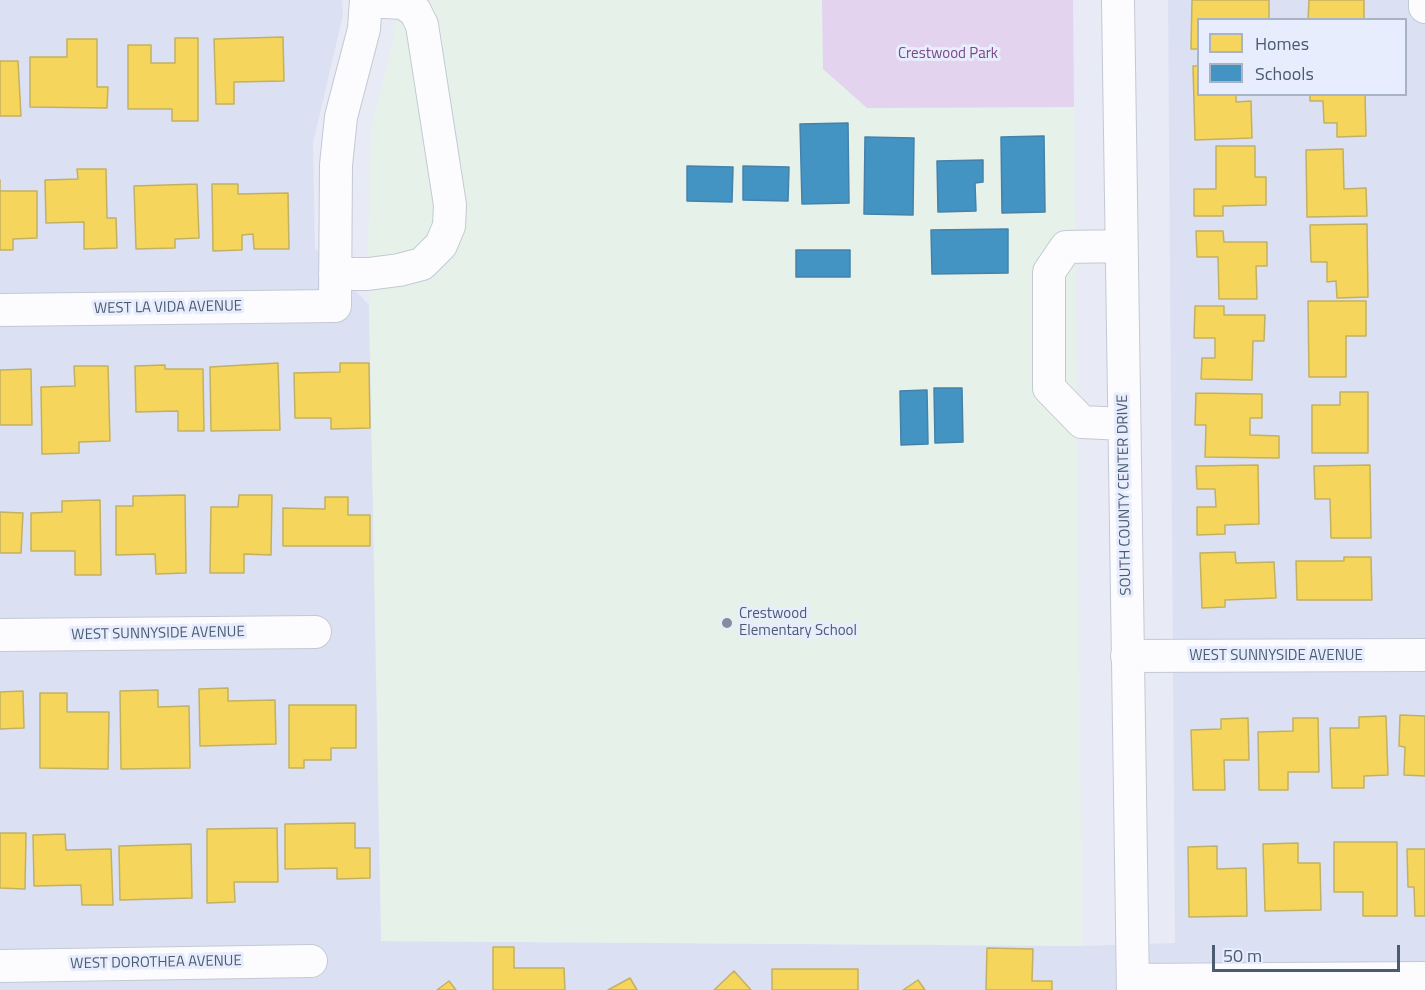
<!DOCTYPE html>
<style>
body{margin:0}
#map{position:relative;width:1425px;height:990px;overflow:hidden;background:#e8eaf5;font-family:"Titillium Web",sans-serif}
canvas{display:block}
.legend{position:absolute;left:1197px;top:18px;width:210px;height:78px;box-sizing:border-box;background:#e8edfe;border:2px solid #a9b3c6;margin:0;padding:8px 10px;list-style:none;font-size:18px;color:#4a5c71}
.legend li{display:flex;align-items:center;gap:12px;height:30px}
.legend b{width:30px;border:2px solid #a9b3c6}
.scale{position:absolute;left:1212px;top:945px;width:188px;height:27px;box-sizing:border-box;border:3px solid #4a5c71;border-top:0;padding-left:8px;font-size:18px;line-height:21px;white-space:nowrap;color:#4a5c71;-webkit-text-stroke:4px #e8edfe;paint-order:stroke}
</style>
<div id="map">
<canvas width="1425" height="990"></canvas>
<ul class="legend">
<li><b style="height:16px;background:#f6d55c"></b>Homes</li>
<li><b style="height:16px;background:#4393c3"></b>Schools</li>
</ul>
<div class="scale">50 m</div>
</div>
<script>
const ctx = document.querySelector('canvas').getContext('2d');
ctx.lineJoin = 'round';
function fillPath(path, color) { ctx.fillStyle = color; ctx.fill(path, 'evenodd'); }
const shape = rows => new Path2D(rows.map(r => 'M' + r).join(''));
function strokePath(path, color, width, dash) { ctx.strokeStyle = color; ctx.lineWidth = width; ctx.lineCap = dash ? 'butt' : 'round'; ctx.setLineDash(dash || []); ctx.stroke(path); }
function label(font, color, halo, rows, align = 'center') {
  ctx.font = font + ' "Titillium Web",sans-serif'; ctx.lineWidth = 6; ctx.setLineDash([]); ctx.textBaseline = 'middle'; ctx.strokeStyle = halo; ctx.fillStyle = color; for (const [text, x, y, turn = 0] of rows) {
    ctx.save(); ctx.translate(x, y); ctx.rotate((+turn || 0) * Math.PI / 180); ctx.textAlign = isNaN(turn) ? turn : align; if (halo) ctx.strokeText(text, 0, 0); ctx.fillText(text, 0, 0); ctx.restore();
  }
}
fillPath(shape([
 [0,0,342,0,343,15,313,143,315,248,369,305,382,941,1082,946,1175,943,1168,0,1425,0,1425,990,0,990],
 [1198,20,1406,20,1406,94,1198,94]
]), '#dbe1f3');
fillPath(shape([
 [400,0,822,0,823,69,867,108,1074,107,1082,946,381,941,368,247,371,128,392,46]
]), '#e6f1e9');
fillPath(shape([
 [822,0,1073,0,1074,107,867,108,823,69]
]), '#e3d3ee');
const homes = shape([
 [1192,0,1269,0,1269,20,1198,20,1198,49,1191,49,1192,0],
 [1309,0,1364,0,1364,20,1308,20,1309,0],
 [283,37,284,81,234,82,234,104,216,104,214,39,283,37],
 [175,38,198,38,198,121,172,121,172,109,128,109,128,45,151,45,151,63,175,63,175,38],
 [67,39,97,39,97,87,108,87,107,108,30,107,30,57,67,57,67,39],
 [0,61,18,61,21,116,0,116,0,61],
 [1193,66,1198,66,1198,94,1236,94,1236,102,1251,101,1252,138,1195,140,1193,66],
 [1310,94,1365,94,1366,136,1337,137,1337,123,1324,123,1323,101,1310,101,1310,94],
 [1216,146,1255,146,1255,177,1266,177,1266,205,1223,206,1223,216,1194,216,1194,189,1216,189,1216,146],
 [1343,149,1344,189,1366,188,1367,216,1307,217,1306,150,1343,149],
 [77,169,106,169,107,218,116,218,117,248,84,249,84,222,46,223,45,180,78,179,77,169],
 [0,180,0,191,37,191,37,238,13,239,13,250,0,250,0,180],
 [197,184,199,238,175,239,175,248,136,249,134,186,197,184],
 [212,184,238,184,238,194,288,193,289,249,254,249,253,234,242,235,242,250,213,251,212,184],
 [1367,224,1368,297,1337,298,1336,281,1327,282,1327,262,1311,262,1310,225,1367,224],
 [1196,231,1223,231,1224,242,1267,242,1267,266,1256,266,1257,299,1219,299,1218,257,1197,257,1196,231],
 [1308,301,1366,301,1366,336,1346,336,1346,377,1309,377,1308,301],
 [1195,306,1224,306,1224,315,1265,315,1264,341,1253,341,1252,380,1201,379,1202,358,1215,358,1215,338,1194,338,1195,306],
 [278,363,280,430,211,431,210,367,278,363],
 [340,363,369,363,370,428,331,429,331,418,295,418,294,373,340,372,340,363],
 [165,365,165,369,203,369,204,431,178,431,178,411,136,412,135,366,165,365],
 [74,366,108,366,110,441,79,442,79,453,42,454,41,387,75,386,74,366],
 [31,369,32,425,0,425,0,370,31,369],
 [1340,392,1368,392,1368,453,1312,453,1312,405,1340,405,1340,392],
 [1196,393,1262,394,1262,418,1250,418,1250,435,1279,436,1279,458,1205,457,1206,425,1195,425,1196,393],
 [1258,465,1259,524,1225,525,1225,534,1197,535,1197,507,1216,507,1215,489,1197,489,1196,466,1258,465],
 [1370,465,1371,538,1331,538,1330,499,1315,499,1314,466,1370,465],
 [185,495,186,573,156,574,155,554,116,555,116,506,133,506,133,496,185,495],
 [239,495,272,495,271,555,244,554,244,573,210,573,211,507,238,507,239,495],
 [325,497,348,497,348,515,370,515,370,546,283,546,283,508,325,509,325,497],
 [100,500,101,575,75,575,75,551,31,551,31,513,62,512,62,501,100,500],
 [0,512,23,513,21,553,0,553,0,512],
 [1235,552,1236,563,1274,562,1276,598,1225,600,1225,607,1202,608,1200,553,1235,552],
 [1344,557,1371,557,1372,600,1297,600,1296,561,1344,561,1344,557],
 [228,688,228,701,275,700,276,744,200,746,199,689,228,688],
 [158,690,158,707,189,706,190,768,121,769,120,691,158,690],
 [23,691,24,728,0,729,0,692,23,691],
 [40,693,67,693,67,712,109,712,108,769,40,768,40,693],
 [289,705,356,705,356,748,331,748,331,760,304,760,304,768,289,768,289,705],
 [1400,715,1425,716,1425,776,1404,775,1405,747,1399,746,1400,715],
 [1386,716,1388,775,1364,776,1364,788,1332,788,1330,728,1359,728,1359,717,1386,716],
 [1248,718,1249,760,1224,760,1225,790,1193,790,1191,730,1221,729,1221,719,1248,718],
 [1293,718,1318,718,1319,772,1288,772,1288,790,1259,790,1258,732,1293,731,1293,718],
 [355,823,355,848,370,848,370,878,337,879,337,868,285,869,285,824,355,823],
 [277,828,278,882,234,882,235,902,207,903,207,829,277,828],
 [0,833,26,833,25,889,0,888,0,833],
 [65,834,66,850,111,849,113,905,82,905,81,885,34,886,33,835,65,834],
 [1334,842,1397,842,1397,916,1363,916,1363,892,1334,892,1334,842],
 [1298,843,1298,863,1320,863,1321,910,1265,911,1263,844,1298,843],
 [191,844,192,898,120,900,119,846,191,844],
 [1217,846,1217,869,1246,868,1247,916,1189,917,1188,847,1217,846],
 [1407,849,1425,849,1425,916,1415,916,1414,887,1408,887,1407,849],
 [493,947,514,947,514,968,564,968,565,990,493,990,493,947],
 [987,948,1033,949,1032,981,1052,981,1052,990,986,990,987,948],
 [772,969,858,969,858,990,772,990,772,969],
 [734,971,751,990,714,990,734,971],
 [630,978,637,990,608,990,630,978],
 [918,980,925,990,903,990,918,980],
 [449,981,456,990,437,990,449,981]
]);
fillPath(homes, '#f6d55c');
strokePath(homes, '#c2b162', 1.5);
const schools = shape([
 [848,123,849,203,802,204,800,124,848,123],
 [1044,136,1045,212,1002,213,1001,137,1044,136],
 [865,137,914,138,913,215,864,214,865,137],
 [983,160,983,182,975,183,976,211,938,212,937,161,983,160],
 [687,166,733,167,732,202,687,201,687,166],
 [743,166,789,167,788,201,743,200,743,166],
 [1008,229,1008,273,932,274,931,230,1008,229],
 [796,250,850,250,850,277,796,277,796,250],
 [934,388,962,388,963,442,935,443,934,388],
 [927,390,928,444,901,445,900,391,927,390]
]);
fillPath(schools, '#4393c3');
strokePath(schools, '#4582aa', 1.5);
const minor = shape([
 [1118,0,1133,990],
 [1425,0,1425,7],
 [1121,246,1066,247,1049,272,1049,388,1082,422,1124,424],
 [335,274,368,274,399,270,422,264,441,245,449,226,450,205,422,25,415,11,403,3,366,1],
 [0,310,335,306,336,165,341,117,364,29,366,0],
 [0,635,315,632],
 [1127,656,1425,655],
 [0,966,311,961],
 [1133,980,1425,978]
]);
strokePath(minor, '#c3c9d4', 34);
strokePath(minor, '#fcfcfe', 32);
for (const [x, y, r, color] of [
 [727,623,6,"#818e9f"]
]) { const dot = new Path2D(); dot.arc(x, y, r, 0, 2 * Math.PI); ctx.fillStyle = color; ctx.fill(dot); strokePath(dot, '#e8edfe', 2); }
label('15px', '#7b4882', '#e8edfe', [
 ["Crestwood Park",948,54]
]);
label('15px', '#4a5c71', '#e8edfe', [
 ["WEST LA VIDA AVENUE",168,308,-1],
 ["SOUTH COUNTY CENTER DRIVE",1125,495,-91],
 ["WEST SUNNYSIDE AVENUE",158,634,-1],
 ["WEST SUNNYSIDE AVENUE",1276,656],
 ["WEST DOROTHEA AVENUE",156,963,-1]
]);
label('15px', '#4a5c71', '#e8edfe', [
 ["Crestwood",739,614],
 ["Elementary School",739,631]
], 'left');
</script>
